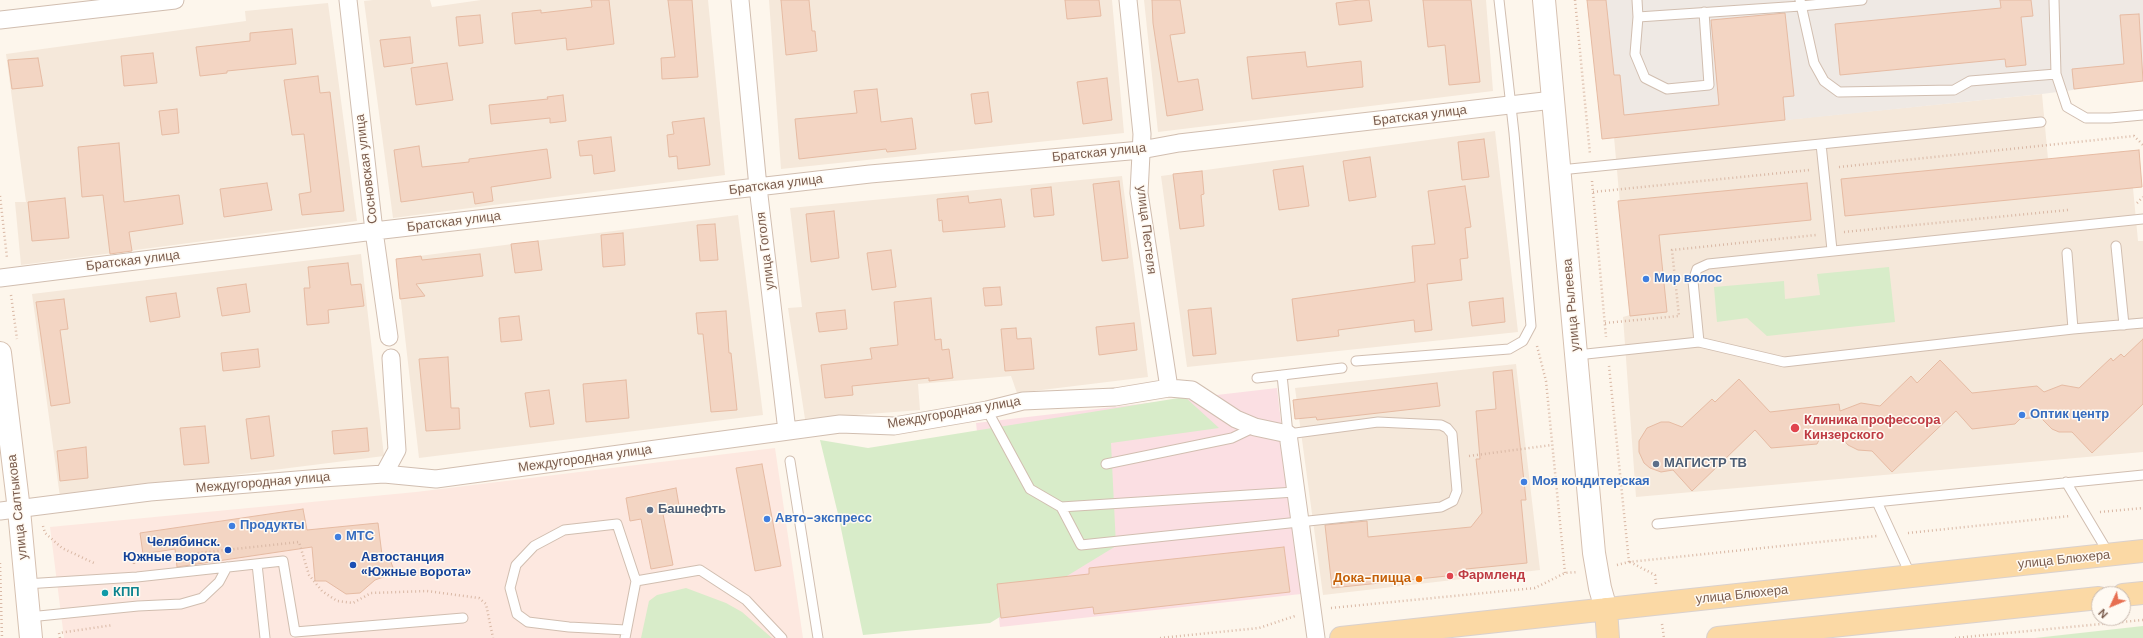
<!DOCTYPE html>
<meta charset="utf-8">
<style>
body{margin:0}
#map{position:relative;width:2143px;height:638px;overflow:hidden;background:#fdf6ec;font-family:"DM Sans",sans-serif}
canvas{display:block}
.north{position:absolute;left:2091px;top:586px;width:40px;height:40px;box-sizing:border-box;background:#fffaf3;border:1px solid #cabbb1;border-radius:50%;rotate:226deg;font-size:11px;font-weight:700;line-height:16px;text-align:center;color:#7a5c4d}
.north::after{content:'';display:block;margin:auto;width:14px;height:18px;background:#e76f51;clip-path:polygon(50% 0,100% 100%,50% 72%,0 100%)}
</style>
<div id="map">
<canvas width="2143" height="638"></canvas>
<div class="north">N</div>
</div>
<script>
const ctx = document.querySelector('canvas').getContext('2d');
ctx.lineJoin = 'round';
function fillPath(path, color) { ctx.fillStyle = color; ctx.fill(path, 'evenodd'); }
const shape = rows => new Path2D(rows.map(r => 'M' + r).join(''));
function strokePath(path, color, width, dash) { ctx.strokeStyle = color; ctx.lineWidth = width; ctx.lineCap = dash ? 'butt' : 'round'; ctx.setLineDash(dash || []); ctx.stroke(path); }
function label(font, color, halo, rows, align = 'center') {
  ctx.font = font + ' "DM Sans",sans-serif'; ctx.lineWidth = 3; ctx.setLineDash([]); ctx.textBaseline = 'middle'; ctx.strokeStyle = halo; ctx.fillStyle = color; for (const [text, x, y, turn = 0] of rows) {
    ctx.save(); ctx.translate(x, y); ctx.rotate((+turn || 0) * Math.PI / 180); ctx.textAlign = isNaN(turn) ? turn : align; if (halo) ctx.strokeText(text, 0, 0); ctx.fillText(text, 0, 0); ctx.restore();
  }
}
fillPath(shape([
 [373,0,430,0,432,7,481,0,708,0,725,175,393,218,364,1],
 [769,0,1112,0,1124,133,781,169],
 [1144,0,1486,0,1493,91,1158,132],
 [328,3,357,221,21,265,15,202,26,202,6,54,246,21,245,11],
 [2042,94,2048,159,2139,150,2142,187,2133,188,2138,241,2143,241,2143,452,1636,497,1623,317,1630,315,1614,137],
 [1495,131,1518,332,1187,367,1161,176],
 [1122,176,1148,377,1017,393,1011,376,918,384,920,410,805,419,788,308,802,307,790,208],
 [738,215,763,415,419,458,396,259],
 [361,254,384,456,60,497,32,294],
 [1516,364,1540,570,1323,595,1295,388]
]), '#f5e8da');
fillPath(shape([
 [775,448,803,638,64,638,50,527,416,492]
]), '#fde8e0');
fillPath(shape([
 [1587,0,2143,0,2143,81,2042,94,1602,139]
]), '#efe9e4');
fillPath(shape([
 [1277,388,1301,594,1000,627,976,423]
]), '#fbdfe3');
fillPath(shape([
 [1889,267,1895,322,1767,336,1747,318,1717,322,1714,287,1784,281,1785,299,1820,295,1817,274],
 [1185,397,1219,428,1111,443,1116,546,990,623,863,635,838,514,820,440,868,448],
 [686,588,726,603,742,612,772,638,641,638,649,601,657,595],
 [2143,626,2143,638,2035,638]
]), '#d8ecc9');
const building = shape([
 [591,0,609,0,614,44,567,50,566,38,515,44,512,13,541,10,541,13,592,7,591,0],
 [668,0,692,0,698,77,662,79,661,58,675,57,668,0],
 [781,0,809,0,812,31,815,31,817,51,786,55,781,0],
 [1065,0,1099,0,1101,16,1067,19,1065,0],
 [1152,0,1180,0,1185,33,1170,35,1178,82,1198,79,1203,110,1167,116,1153,23,1152,0],
 [1360,0,1369,0,1372,21,1339,25,1336,3,1360,0],
 [1423,0,1471,0,1480,82,1449,85,1445,45,1428,47,1423,0],
 [1587,0,1606,0,1614,75,1620,75,1624,115,1719,105,1711,20,1785,13,1794,96,1783,97,1785,120,1602,139,1587,0],
 [2000,0,2031,0,2033,16,2021,17,2026,65,2006,67,2005,59,1840,75,1835,24,2001,8,2000,0],
 [2139,14,2143,81,2074,89,2072,69,2124,64,2120,15,2139,14],
 [480,15,483,43,459,46,456,17,480,15],
 [292,29,296,64,227,71,227,73,200,76,196,47,250,41,250,33,292,29],
 [410,37,413,63,384,67,380,40,410,37],
 [1305,52,1307,67,1361,61,1363,87,1252,99,1247,57,1305,52],
 [153,53,157,83,124,86,121,56,153,53],
 [38,58,43,86,12,89,8,60,38,58],
 [447,63,453,100,416,105,411,68,447,63],
 [318,76,320,93,330,92,344,211,302,215,299,194,311,192,304,134,292,135,284,80,318,76],
 [1107,78,1112,120,1083,124,1077,82,1107,78],
 [877,89,881,122,912,118,916,149,887,152,886,149,799,159,795,119,857,113,854,91,877,89],
 [988,92,992,122,975,124,971,94,988,92],
 [563,95,566,121,550,123,550,118,491,124,489,105,548,99,547,97,563,95],
 [177,109,179,133,162,135,159,111,177,109],
 [704,118,710,165,678,169,677,156,669,157,667,135,674,134,672,122,704,118],
 [611,137,615,171,594,174,592,155,580,156,578,141,611,137],
 [1484,139,1489,177,1462,180,1458,142,1484,139],
 [119,143,124,202,179,195,183,224,129,232,132,251,110,254,103,195,82,197,78,147,119,143],
 [419,146,422,167,469,162,469,159,547,149,551,178,491,187,493,201,475,204,473,192,401,202,394,150,419,146],
 [2139,150,2142,187,1845,216,1841,179,2139,150],
 [1370,157,1376,197,1349,201,1343,161,1370,157],
 [1303,166,1309,206,1279,210,1273,170,1303,166],
 [1202,171,1204,194,1201,195,1204,226,1180,229,1173,174,1202,171],
 [1119,181,1128,258,1102,261,1093,184,1119,181],
 [267,183,272,210,224,217,220,189,267,183],
 [1807,183,1811,220,1659,235,1667,312,1630,316,1618,201,1807,183],
 [1465,186,1471,227,1465,228,1468,258,1460,259,1462,280,1427,284,1432,330,1415,332,1414,320,1338,330,1339,336,1297,341,1292,299,1415,282,1412,246,1435,244,1428,191,1465,186],
 [1051,187,1054,215,1034,217,1031,189,1051,187],
 [968,196,969,203,1001,199,1005,227,943,232,942,220,939,221,937,199,968,196],
 [65,198,69,238,32,241,28,202,65,198],
 [834,211,839,258,811,262,806,214,834,211],
 [715,224,718,260,700,261,697,225,715,224],
 [623,233,625,265,603,267,601,235,623,233],
 [538,241,542,270,515,273,511,244,538,241],
 [891,250,896,287,872,290,867,253,891,250],
 [480,254,483,276,416,284,425,296,400,299,396,259,421,256,422,260,480,254],
 [348,263,351,285,361,284,364,306,328,310,329,323,307,325,304,288,310,288,308,267,348,263],
 [246,284,250,312,222,316,217,288,246,284],
 [1000,287,1002,305,985,306,983,288,1000,287],
 [176,293,180,317,150,322,146,297,176,293],
 [931,298,935,340,941,339,942,350,949,349,953,378,929,381,929,378,852,386,853,395,825,398,821,365,872,359,870,348,898,345,894,302,931,298],
 [1503,298,1505,322,1472,326,1469,302,1503,298],
 [64,299,68,329,60,330,70,403,51,406,36,302,64,299],
 [1211,308,1216,354,1193,356,1188,310,1211,308],
 [845,310,847,329,819,332,816,313,845,310],
 [726,311,729,353,731,353,737,410,711,412,703,334,698,334,696,313,726,311],
 [519,316,522,340,501,342,499,318,519,316],
 [1134,323,1137,350,1099,355,1096,327,1134,323],
 [1016,328,1017,339,1031,338,1034,369,1005,371,1001,329,1016,328],
 [2143,339,2143,404,2092,453,2072,432,2059,432,2052,429,2040,417,2020,419,2015,424,1972,429,1956,411,1892,472,1872,451,1858,450,1848,445,1840,436,1820,438,1817,444,1771,448,1755,430,1692,491,1673,470,1661,472,1650,468,1644,463,1639,452,1639,441,1647,428,1661,422,1669,422,1682,427,1712,399,1715,402,1739,379,1770,412,1839,404,1840,411,1861,403,1880,406,1911,376,1917,383,1940,360,1972,393,2037,386,2044,392,2062,385,2079,388,2111,358,2113,361,2121,354,2124,357,2143,339],
 [258,349,260,367,223,371,221,353,258,349],
 [448,357,451,408,459,408,460,429,426,431,419,359,448,357],
 [1512,370,1526,500,1521,500,1527,563,1466,569,1466,574,1332,588,1325,525,1367,521,1368,537,1471,527,1482,513,1476,459,1480,459,1476,411,1496,409,1493,372,1512,370],
 [626,380,629,418,586,422,583,384,626,380],
 [1437,383,1440,406,1317,420,1316,417,1295,419,1293,400,1437,383],
 [549,390,554,424,530,427,525,393,549,390],
 [269,416,274,456,251,459,246,419,269,416],
 [205,426,209,463,184,465,180,428,205,426],
 [367,428,369,451,334,454,332,431,367,428],
 [86,447,88,478,60,481,57,451,86,447],
 [762,464,781,566,755,571,736,468,762,464],
 [676,488,680,511,663,514,673,565,651,569,641,519,630,521,626,498,676,488],
 [303,509,307,530,378,523,382,555,388,554,395,573,375,580,360,593,346,594,326,581,315,581,312,547,177,567,175,549,143,554,140,533,303,509],
 [1284,547,1290,592,1094,614,1093,607,1001,618,997,584,1089,574,1089,568,1284,547]
]);
fillPath(building, '#f3d5c3');
strokePath(building, '#e6bba3', 1);
const lane = shape([
 [1637,0,1638,17,1801,6,1862,0],
 [1800,0,1814,63,1824,81,1839,92,1954,90,1970,81,2056,74],
 [2054,0,2056,74,2067,107,2086,118,2110,118,2143,115],
 [1638,17,1635,54,1645,78,1667,89,1709,85,1704,12],
 [1821,144,1832,250],
 [1560,170,2041,122],
 [2116,246,2124,325],
 [2067,253,2073,329],
 [1699,342,1784,362,2073,329,2143,323],
 [1577,355,1699,342,1693,281,1697,269,1708,264,2143,219],
 [1356,361,1509,349,1523,341,1531,326,1514,133,1499,0],
 [1257,378,1342,368],
 [987,410,1030,489,1061,507,1081,545,1441,507,1453,501,1457,491,1452,434,1447,428,1441,425,1378,422,1288,434,1282,375],
 [790,461,818,638],
 [1106,464,1232,438,1255,427],
 [2066,482,2109,554],
 [1877,502,1911,576],
 [1061,507,1295,492],
 [1657,524,2143,475],
 [257,564,265,638],
 [25,584,137,577,283,561,295,632,463,618],
 [29,617,138,606,181,604,202,598,219,582,227,567],
 [626,630,569,627,528,622,517,614,510,588,516,565,534,546,564,530,617,524,636,581],
 [625,638,636,581,700,570,746,600,782,638]
]);
const street = shape([
 [348,0,374,231,389,337],
 [740,0,758,187,787,431],
 [1128,0,1142,134,1139,193,1169,388],
 [0,20,175,0],
 [0,278,374,231,870,174,1141,150,1179,143,1553,100],
 [384,474,397,450,391,358],
 [0,511,150,492,322,478,384,474,436,479,840,424,894,426,987,410,1023,401,1115,397,1169,388,1192,390,1236,419,1255,427,1288,434,1316,638]
]);
const secondary = shape([
 [1544,0,1594,553,1600,588,1606,609],
 [0,353,19,510,31,638]
]);
const primary = shape([
 [2123,595,2143,593],
 [1606,609,1608,638],
 [1341,638,2143,551],
 [1718,638,2099,598]
]);
strokePath(lane, '#d1beb0', 11);
strokePath(street, '#d1beb0', 19);
strokePath(secondary, '#d6c0b0', 24);
strokePath(primary, '#dad1cd', 24);
strokePath(shape([
 [1575,0,1590,154],
 [1839,167,2134,136,2143,145],
 [1592,181,1606,337],
 [1593,192,1810,170],
 [0,196,7,258],
 [2137,203,2143,197],
 [1844,232,2068,210],
 [11,295,17,339],
 [1605,323,1679,316,1672,250,1816,235],
 [1537,346,1546,381,1565,573],
 [1609,366,1629,562],
 [1469,456,1552,445],
 [2100,512,2143,508],
 [43,526,45,533,62,548,96,564],
 [1908,533,2070,516],
 [1630,562,1655,575,1656,584],
 [0,563,2,638],
 [134,564,134,560,299,542,309,575,322,591,337,601,353,603,371,593,427,591,479,598,486,604,493,638],
 [1617,565,1629,562,1877,536],
 [1331,608,1535,588,1565,573,1577,572],
 [1662,624,1664,638],
 [60,638,59,633,113,625],
 [1160,638,1259,628,1295,616],
 [1955,638,2143,620]
]), '#d9b8a5', 2.5, [1, 3]);
strokePath(lane, '#fff', 9);
strokePath(street, '#fff', 17);
strokePath(secondary, '#fff', 22);
strokePath(primary, '#fbd9a5', 22);
for (const [x, y, r, color] of [
 [1646,279,4,"#3f7fe0"],
 [2022,415,4,"#3f7fe0"],
 [1795,428,5,"#e0444e"],
 [1656,464,4,"#5c6f8a"],
 [1524,482,4,"#3f7fe0"],
 [650,510,4,"#5c6f8a"],
 [767,519,4,"#3f7fe0"],
 [232,526,4,"#3f7fe0"],
 [338,537,4,"#3f7fe0"],
 [228,550,4,"#1a4fb4"],
 [353,565,4,"#1a4fb4"],
 [1450,576,4,"#e0444e"],
 [1419,579,4,"#e8710a"],
 [105,593,4,"#0f9aa8"]
]) { const dot = new Path2D(); dot.arc(x, y, r, 0, 2 * Math.PI); ctx.fillStyle = color; ctx.fill(dot); strokePath(dot, '#fffaf3', 1.5); }
label('13px', '#7a5c4d', '#fffaf3', [
 ["Братская улица",1420,116,-7],
 ["Братская улица",1099,153,-6],
 ["Сосновская улица",367,169,-97],
 ["Братская улица",776,185,-7],
 ["Братская улица",454,222,-7],
 ["улица Пестеля",1146,230,83],
 ["улица Гоголя",766,251,-97],
 ["Братская улица",133,261,-7],
 ["улица Рылеева",1572,305,-95],
 ["Междугородная улица",954,413,-10],
 ["Междугородная улица",585,459,-8],
 ["Междугородная улица",263,483,-5],
 ["улица Салтыкова",18,507,-96],
 ["улица Блюхера",2064,560,-6],
 ["улица Блюхера",1742,595,-6]
]);
label('bold 13px', '#366cbe', '#fffaf3', [
 ["Мир волос",1654,279],
 ["Оптик центр",2030,415],
 ["Моя кондитерская",1532,482],
 ["Авто-экспресс",775,519],
 ["Продукты",240,526],
 ["МТС",346,537]
], 'left');
label('bold 13px', '#be3a42', '#fffaf3', [
 ["Клиника профессора",1804,421],
 ["Кинзерского",1804,436],
 ["Фармленд",1458,576]
], 'left');
label('bold 13px', '#4e5e75', '#fffaf3', [
 ["МАГИСТР ТВ",1664,464],
 ["Башнефть",658,510]
], 'left');
label('bold 13px', '#164399', '#fffaf3', [
 ["Челябинск.",220,543],
 ["Южные ворота",220,558],
 ["Автостанция",361,558,"left"],
 ["«Южные ворота»",361,573,"left"]
], 'right');
label('bold 13px', '#c56008', '#fffaf3', [
 ["Дока-пицца",1411,579]
], 'right');
label('bold 13px', '#0d838f', '#fffaf3', [
 ["КПП",113,593]
], 'left');
</script>
